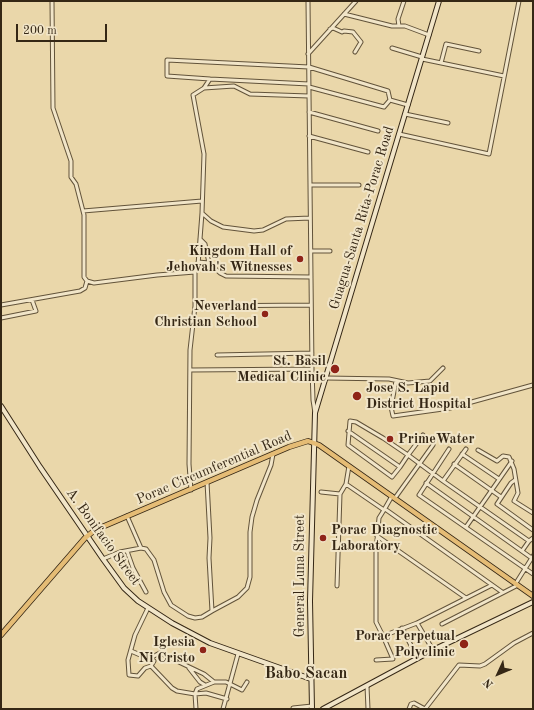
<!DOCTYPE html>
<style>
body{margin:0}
#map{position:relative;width:534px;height:710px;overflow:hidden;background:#ead7aa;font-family:"Old Standard TT",serif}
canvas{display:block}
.frame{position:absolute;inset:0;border:2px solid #352715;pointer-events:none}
.north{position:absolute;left:478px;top:654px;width:40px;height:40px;-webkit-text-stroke:3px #f1e5c8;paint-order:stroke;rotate:226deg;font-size:11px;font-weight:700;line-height:16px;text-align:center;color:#352715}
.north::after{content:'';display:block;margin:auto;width:14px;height:18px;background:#352715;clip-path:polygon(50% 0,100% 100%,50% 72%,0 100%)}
.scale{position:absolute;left:16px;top:24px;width:91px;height:18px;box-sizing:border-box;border:2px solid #352715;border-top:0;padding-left:5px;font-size:12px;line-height:14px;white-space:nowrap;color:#352715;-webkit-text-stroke:3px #f1e5c8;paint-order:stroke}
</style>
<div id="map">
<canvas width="534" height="710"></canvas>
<div class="frame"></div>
<div class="north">N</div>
<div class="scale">200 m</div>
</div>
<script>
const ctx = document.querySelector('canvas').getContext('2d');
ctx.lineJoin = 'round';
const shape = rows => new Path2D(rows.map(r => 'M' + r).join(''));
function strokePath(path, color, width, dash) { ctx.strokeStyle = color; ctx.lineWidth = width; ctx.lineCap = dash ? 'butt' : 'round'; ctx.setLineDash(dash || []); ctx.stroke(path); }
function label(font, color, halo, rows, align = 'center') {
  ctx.font = font + ' "Old Standard TT",serif'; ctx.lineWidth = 4; ctx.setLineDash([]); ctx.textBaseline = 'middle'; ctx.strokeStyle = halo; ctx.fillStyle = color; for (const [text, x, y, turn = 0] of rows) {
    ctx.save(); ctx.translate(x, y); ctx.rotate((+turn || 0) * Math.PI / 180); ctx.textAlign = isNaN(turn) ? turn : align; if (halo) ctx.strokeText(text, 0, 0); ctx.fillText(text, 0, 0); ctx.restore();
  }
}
const street = shape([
 [52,1,53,108,71,161,71,177,76,184,84,215,84,277,87,281,94,283,157,275,195,272],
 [308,1,312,369,313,400,315,413],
 [344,14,392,26,405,26,429,35],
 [399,26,398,19,404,1],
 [330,29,333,28,342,32,344,31,353,32,361,42,355,52],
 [392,48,422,57],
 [308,54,356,1],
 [422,59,504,76],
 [441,63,446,44,479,51],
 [210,79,167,76,167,60,309,67,388,91,390,100,384,107,309,87],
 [309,84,210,79,204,88,193,95,204,154,202,213,211,221,223,227,254,231,263,230,286,219,310,218],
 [204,88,234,86,250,94,309,96],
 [390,100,408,105],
 [309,112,378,131],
 [405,114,448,123],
 [399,134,489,154,519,1],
 [309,136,368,152],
 [310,185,359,185],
 [83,211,202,201],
 [200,239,205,244,209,263],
 [311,251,330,251],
 [198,262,209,263,220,273,226,276,311,277],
 [1,305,80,291,85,288,87,281],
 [195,306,195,272,198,265,202,213],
 [1,318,36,311,32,300],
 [217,355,312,353],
 [191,370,312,369],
 [326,378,389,379,408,383,430,381,443,368],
 [396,381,391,407,393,416,450,408,533,385],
 [348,431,400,467],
 [423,435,408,455,400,467,392,477,348,445,350,421,356,422,383,438,408,455,443,481,529,541],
 [449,449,419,495,533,574],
 [478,450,497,461,503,456,509,457,514,469,518,493,514,501,533,513],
 [462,454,499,479],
 [454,464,501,497],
 [349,466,346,484,384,510,379,518,376,551,376,622,383,636],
 [515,480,511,483,497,504,533,530],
 [443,481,466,449],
 [426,483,533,559],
 [191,490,189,464,190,350,195,306,311,305],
 [321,492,340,494],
 [395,498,433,445],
 [385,509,502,592],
 [384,510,392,496],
 [127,516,141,548],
 [466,527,512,461],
 [377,536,466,598],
 [127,551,133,568,146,592],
 [522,551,529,541,533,538],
 [103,559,120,552,141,548,146,549,154,560,164,592,171,605,188,616,195,618,202,617,212,611,209,558,210,538,207,482],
 [516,583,533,556],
 [337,586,340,494,346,484],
 [148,608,135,635,128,660,129,675,138,676,145,668,151,666,172,688,177,691,195,694,196,709],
 [212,611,238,597,247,588,250,577,250,532,252,517,257,500,271,465,273,454],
 [417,623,433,650],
 [442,624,518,585],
 [402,628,416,655],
 [131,651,154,661,151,666],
 [150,658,160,653,204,674,214,682],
 [376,660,393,659,383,636,417,623,492,585],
 [189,668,200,682,205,685],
 [367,686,368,709],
 [195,694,197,689,214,682,226,682,242,690,247,682],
 [195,694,206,693,227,699],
 [293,708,312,706],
 [223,709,238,654],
 [409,709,411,704,414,703,425,709],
 [425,709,459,665,480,666,485,664,514,643,533,633]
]);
const secondary = shape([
 [1,406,40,467,103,559,124,588,138,601,172,623,210,643,311,679],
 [312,709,310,601,315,413,439,1],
 [323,709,433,650,533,602]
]);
const primary = shape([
 [1,635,85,538,95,530,289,447,308,441,319,445,533,596]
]);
strokePath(street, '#62533a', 5);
strokePath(secondary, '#352715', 6);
strokePath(primary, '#352715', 6);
strokePath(street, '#f1e5c8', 3);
strokePath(secondary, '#f1e5c8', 4);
strokePath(primary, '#e5bc75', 4.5);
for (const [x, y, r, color] of [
 [300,259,4,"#8f2418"],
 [265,314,4,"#8f2418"],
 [335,369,5,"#8f2418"],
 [357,396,5,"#8f2418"],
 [390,439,4,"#8f2418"],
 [323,538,4,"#8f2418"],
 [464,644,5,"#8f2418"],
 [203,650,4,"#8f2418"]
]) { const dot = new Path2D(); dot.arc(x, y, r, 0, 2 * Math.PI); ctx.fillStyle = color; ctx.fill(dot); strokePath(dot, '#f1e5c8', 1.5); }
label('14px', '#352715', '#f1e5c8', [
 ["Guagua-Santa Rita-Porac Road",362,218,-73],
 ["Porac Circumferential Road",214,468,-23],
 ["A. Bonifacio Street",103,537,54],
 ["General Luna Street",300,576,-90]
]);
label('bold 14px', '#352715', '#f1e5c8', [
 ["Kingdom Hall of",292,251],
 ["Jehovah's Witnesses",292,267],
 ["Neverland",257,306],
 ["Christian School",257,322],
 ["St. Basil",326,361],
 ["Medical Clinic",326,377],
 ["Jose S. Lapid",366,388,"left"],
 ["District Hospital",366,404,"left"],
 ["PrimeWater",398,439,"left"],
 ["Porac Diagnostic",331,530,"left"],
 ["Laboratory",331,546,"left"],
 ["Porac Perpetual",455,636],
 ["Polyclinic",455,652],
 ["Iglesia",195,642],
 ["Ni Cristo",195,658]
], 'right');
label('bold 16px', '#352715', '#f1e5c8', [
 ["Babo Sacan",306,674]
]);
</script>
